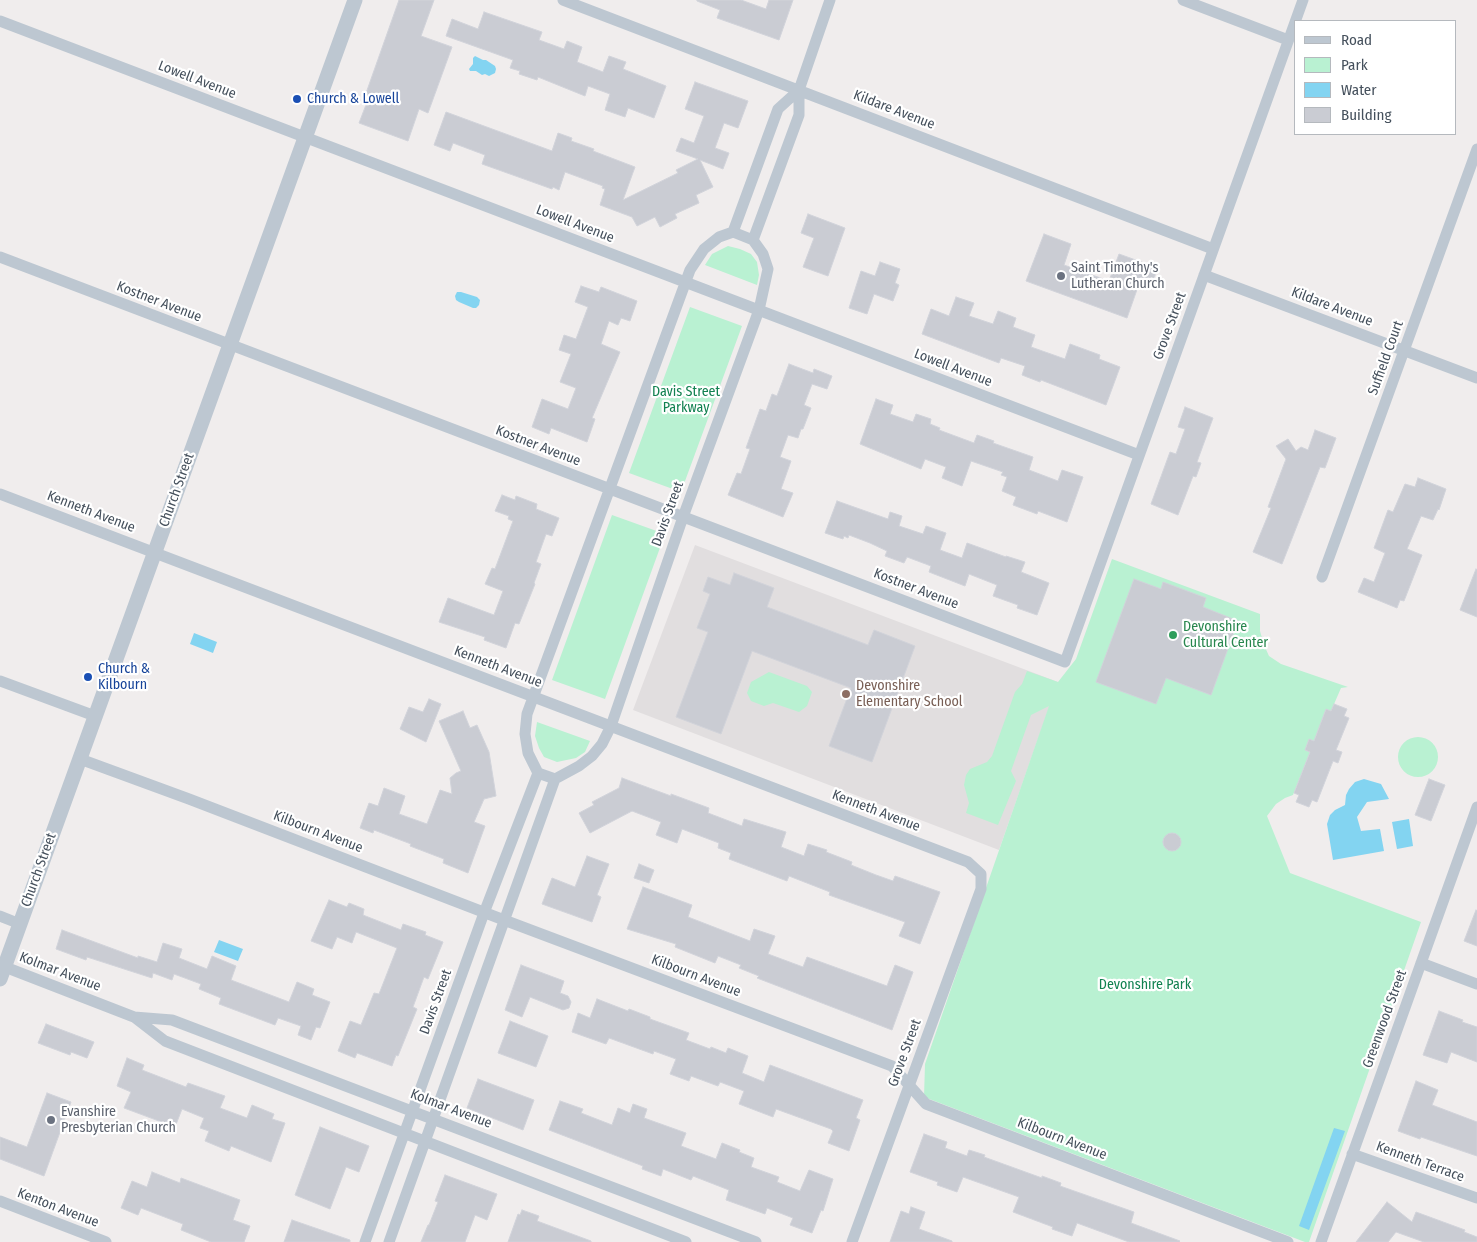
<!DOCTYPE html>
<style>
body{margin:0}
#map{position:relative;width:1477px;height:1242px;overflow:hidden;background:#f0eded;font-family:"Fira Sans Condensed",sans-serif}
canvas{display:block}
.legend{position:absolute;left:1294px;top:20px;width:162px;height:115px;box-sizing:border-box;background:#fff;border:1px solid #b5b9be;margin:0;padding:6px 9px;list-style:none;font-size:15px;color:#45505c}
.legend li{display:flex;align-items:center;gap:10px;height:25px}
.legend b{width:25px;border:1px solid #b5b9be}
</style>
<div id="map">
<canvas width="1477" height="1242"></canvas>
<ul class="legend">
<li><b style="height:6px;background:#bdc7d1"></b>Road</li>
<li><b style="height:14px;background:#b9f1d2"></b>Park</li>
<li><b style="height:14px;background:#83d4f1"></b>Water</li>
<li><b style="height:14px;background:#caccd3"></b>Building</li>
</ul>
</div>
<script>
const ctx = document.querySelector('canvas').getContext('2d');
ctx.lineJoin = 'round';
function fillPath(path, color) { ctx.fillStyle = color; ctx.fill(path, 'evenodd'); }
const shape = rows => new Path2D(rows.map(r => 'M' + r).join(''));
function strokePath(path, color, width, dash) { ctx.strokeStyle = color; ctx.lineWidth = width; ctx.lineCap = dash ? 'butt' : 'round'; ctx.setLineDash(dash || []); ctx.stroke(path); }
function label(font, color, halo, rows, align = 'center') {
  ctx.font = font + ' "Fira Sans Condensed",sans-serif'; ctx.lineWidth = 4.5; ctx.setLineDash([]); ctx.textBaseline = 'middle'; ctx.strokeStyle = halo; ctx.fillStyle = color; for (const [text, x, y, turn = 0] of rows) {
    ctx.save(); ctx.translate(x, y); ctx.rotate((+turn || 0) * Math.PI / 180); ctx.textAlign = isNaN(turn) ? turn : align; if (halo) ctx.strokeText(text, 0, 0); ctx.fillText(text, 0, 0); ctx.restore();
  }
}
fillPath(shape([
 [695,545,1058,682,999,850,633,710]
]), '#e1dedf');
fillPath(shape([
 [728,246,740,249,751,254,757,262,759,275,757,285,705,265,712,254],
 [690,307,742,326,681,492,629,473],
 [612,515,665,534,605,699,552,680],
 [1112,559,1260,614,1260,631,1264,645,1269,656,1281,664,1348,687,1341,688,1331,711,1326,709,1314,741,1309,739,1305,750,1310,752,1293,795,1285,798,1276,804,1267,816,1290,873,1421,922,1309,1242,1305,1242,924,1097,925,1064,1049,706,1031,715,1011,771,1016,781,998,825,966,813,969,803,964,785,966,775,970,769,987,762,992,756,1015,692,1022,684,1027,671,1058,682,1076,659],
 [769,672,807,686,812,692,807,706,799,712,773,703,764,706,751,701,747,693,751,682],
 [537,722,590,741,585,752,576,758,557,762,544,757,539,748,535,736],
 '1398 757a20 20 0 1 1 40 0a20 20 0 1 1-40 0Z'
]), '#b9f1d2');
fillPath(shape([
 [475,56,483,60,486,60,495,66,496,69,495,73,489,76,485,74,482,75,476,71,470,71,469,69,473,64,473,58],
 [457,292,461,292,477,297,480,300,479,305,476,308,473,308,459,302,456,300,455,296],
 [194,633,217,642,213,653,190,644],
 [1364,779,1381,784,1389,799,1367,802,1357,817,1361,831,1380,829,1384,851,1333,860,1327,824,1330,815,1335,810,1345,805,1346,795,1349,789,1355,782],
 [1409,819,1413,846,1397,849,1392,822],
 [219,940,243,949,238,961,214,952],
 [1334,1128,1345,1131,1309,1230,1299,1226]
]), '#83d4f1');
const building = shape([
 [399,0,434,0,421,36,452,47,428,113,419,109,408,141,359,123,369,97,365,96,399,0],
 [697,0,741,0,766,9,769,0,793,0,779,40,717,18,720,10,697,1,697,0],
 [484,12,542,32,539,40,564,49,567,41,582,47,577,62,603,72,609,56,626,62,623,69,666,86,654,118,628,108,625,117,605,110,610,94,588,86,585,96,538,77,537,80,519,74,520,71,510,68,513,60,446,36,452,19,478,29,484,12],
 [695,82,748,101,738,128,724,123,715,148,729,153,723,169,700,160,713,187,696,195,699,203,675,214,677,218,660,227,655,217,637,226,632,217,600,205,605,189,602,188,603,186,565,172,559,190,553,187,552,189,482,164,485,155,453,143,450,151,434,145,446,112,552,151,558,133,572,138,571,141,594,149,593,151,635,167,623,200,678,173,676,170,698,159,676,151,681,138,694,143,704,116,685,109,695,82],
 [808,214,845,228,828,276,803,267,814,238,801,233,808,214],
 [1044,234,1071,244,1064,265,1109,281,1119,254,1158,268,1150,288,1139,284,1127,318,1026,281,1044,234],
 [880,262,900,269,895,283,899,285,893,301,874,294,867,314,849,308,861,271,875,276,880,262],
 [581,286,599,292,601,287,637,301,630,321,621,318,618,325,609,321,601,344,620,352,592,418,595,419,587,442,551,428,549,434,532,427,542,399,568,409,576,388,560,382,571,354,559,350,564,335,576,339,588,307,575,302,581,286],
 [956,297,974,303,969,316,993,324,998,311,1016,318,1013,327,1035,335,1031,347,1065,359,1070,344,1100,355,1099,359,1120,367,1106,405,1041,380,1040,382,1022,375,1025,366,1001,358,999,363,922,334,931,309,949,316,956,297],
 [789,364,813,373,814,369,832,376,827,389,812,384,804,405,811,408,803,429,801,429,798,438,788,435,780,457,791,461,781,489,793,493,783,517,728,495,737,473,741,474,750,449,746,448,760,409,766,411,772,394,777,396,789,364],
 [876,399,893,405,890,414,913,422,916,414,931,419,930,424,940,428,939,430,974,443,977,435,994,441,993,443,1033,457,1029,470,1058,481,1062,470,1083,477,1067,522,1038,511,1037,514,1013,505,1016,497,1002,491,1007,477,1001,475,1003,472,971,461,962,486,942,478,946,467,925,459,921,469,860,444,876,399],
 [1185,407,1213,418,1197,462,1201,463,1196,477,1193,476,1178,515,1151,504,1170,452,1176,454,1185,429,1178,427,1185,407],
 [1315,430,1336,438,1325,468,1320,467,1282,564,1253,552,1271,508,1268,507,1286,459,1276,446,1288,439,1296,451,1301,447,1308,450,1315,430],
 [1418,478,1446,489,1439,510,1438,509,1433,520,1421,516,1407,549,1422,555,1404,601,1400,600,1397,608,1358,592,1364,578,1374,582,1385,553,1374,548,1388,510,1393,512,1405,484,1415,487,1418,478],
 [502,495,515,500,516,496,537,504,536,509,559,518,552,536,546,534,536,562,541,564,534,583,535,584,519,624,515,623,506,648,484,640,485,637,439,622,448,598,494,615,503,591,485,584,492,568,495,569,513,521,508,519,509,516,495,511,502,495],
 [837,501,888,519,890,512,902,516,899,526,923,534,926,526,946,533,940,550,962,558,967,543,1006,557,1006,556,1025,562,1021,572,1049,583,1037,615,1017,608,1018,605,993,596,997,585,969,574,965,586,929,572,931,566,907,557,904,563,885,556,887,551,870,543,849,535,848,538,844,536,843,539,825,533,837,501],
 [1476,569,1477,570,1477,617,1460,610,1476,569],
 [734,573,774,588,767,607,868,645,874,630,915,646,872,762,829,746,851,688,752,651,721,734,676,717,708,632,697,628,710,594,703,591,708,577,730,585,734,573],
 [1134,579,1161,589,1163,582,1206,598,1203,607,1238,621,1211,695,1166,678,1156,704,1096,682,1134,579],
 [429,699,441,704,426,742,400,729,409,707,423,712,429,699],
 [1334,704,1347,709,1344,716,1349,718,1336,750,1342,752,1338,763,1333,761,1317,802,1312,800,1309,807,1296,802,1299,795,1294,793,1310,752,1305,750,1309,739,1314,741,1326,709,1331,711,1334,704],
 [463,711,470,728,477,725,489,752,496,796,484,799,474,822,485,826,468,873,443,863,444,859,410,846,411,844,374,830,373,833,360,828,369,803,378,806,384,788,405,796,399,814,427,824,440,790,452,794,450,778,456,773,461,771,439,721,463,711],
 [622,778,671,796,671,794,709,808,708,813,742,826,744,819,786,832,781,847,804,856,808,844,827,850,826,852,852,862,851,865,876,875,893,881,895,876,940,892,920,944,899,936,905,922,829,895,830,892,789,876,787,881,729,859,731,853,718,848,719,843,682,829,677,843,656,835,661,822,632,811,590,833,579,813,594,805,592,802,619,788,622,778],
 [1429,779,1445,785,1431,821,1415,815,1429,779],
 '1163 842a9 9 0 1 1 18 0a9 9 0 1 1-18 0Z',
 [587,856,609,864,597,895,601,897,592,922,542,904,552,878,575,887,587,856],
 [639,864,654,870,649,883,634,878,639,864],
 [643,887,692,905,688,917,750,941,754,929,775,936,768,954,803,967,807,957,887,986,895,965,913,972,892,1030,757,978,759,976,739,968,741,965,718,956,715,963,675,947,676,944,627,929,643,887],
 [329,900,347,907,349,903,364,909,363,915,401,930,403,924,426,932,425,935,443,942,428,979,424,977,413,1007,417,1009,398,1056,396,1055,392,1066,357,1053,355,1058,338,1051,350,1021,361,1025,374,993,379,994,397,948,356,932,352,943,337,937,332,949,311,941,329,900],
 [1476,910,1477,911,1477,946,1464,941,1476,910],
 [62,930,138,958,138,956,157,962,163,943,182,949,179,958,207,969,212,956,236,966,231,980,289,1002,297,982,314,989,312,995,330,1002,320,1028,316,1027,311,1040,298,1035,301,1026,278,1018,275,1025,219,1004,221,998,199,989,201,984,174,974,172,980,153,973,152,978,87,957,86,960,56,949,62,930],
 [521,965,564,981,560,993,568,996,571,1002,569,1008,563,1010,530,997,522,1017,505,1010,521,965],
 [597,999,628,1011,629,1009,650,1017,650,1019,689,1033,686,1040,710,1049,711,1047,726,1053,728,1048,748,1056,742,1073,764,1082,770,1065,863,1100,856,1118,860,1120,849,1151,828,1143,833,1131,831,1129,776,1109,773,1117,739,1104,744,1091,720,1082,718,1086,691,1076,689,1081,670,1074,676,1059,654,1051,653,1054,609,1038,606,1044,572,1032,578,1013,590,1018,597,999],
 [1439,1011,1463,1020,1462,1022,1477,1027,1477,1062,1451,1052,1447,1063,1423,1055,1439,1011],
 [510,1021,548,1036,536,1067,498,1053,510,1021],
 [46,1024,94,1042,87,1058,71,1052,70,1055,38,1043,46,1024],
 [127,1058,144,1065,142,1070,186,1087,188,1083,225,1096,220,1108,247,1118,252,1105,274,1114,272,1119,285,1123,271,1162,231,1146,229,1151,205,1141,209,1131,200,1128,204,1118,182,1109,175,1127,124,1108,131,1092,117,1086,127,1058],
 [478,1079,534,1100,523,1130,467,1108,478,1079],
 [1416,1081,1438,1090,1432,1105,1477,1122,1477,1156,1421,1137,1420,1139,1398,1131,1416,1081],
 [47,1093,71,1102,44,1176,0,1159,0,1137,27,1147,47,1093],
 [560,1101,583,1109,581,1113,612,1125,618,1108,630,1113,633,1104,647,1109,644,1118,686,1133,681,1146,716,1159,722,1143,740,1150,739,1152,754,1158,751,1167,779,1177,777,1182,800,1191,809,1170,833,1179,823,1211,821,1210,812,1233,790,1225,793,1218,767,1208,765,1214,726,1200,729,1190,693,1176,691,1180,663,1169,661,1176,642,1169,643,1166,549,1130,560,1101],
 [320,1127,369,1146,359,1172,346,1167,330,1209,295,1195,320,1127],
 [924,1134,947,1142,945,1148,967,1156,969,1150,985,1155,984,1157,1042,1178,1042,1176,1061,1183,1060,1186,1134,1212,1131,1223,1180,1241,1179,1242,1129,1242,1077,1223,1072,1236,1052,1229,1053,1227,1013,1212,1019,1197,963,1177,957,1192,937,1185,938,1182,910,1172,924,1134],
 [152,1172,180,1183,181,1178,240,1200,233,1220,250,1226,244,1242,211,1242,181,1230,183,1224,141,1208,138,1215,121,1208,132,1181,147,1187,152,1172],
 [445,1175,497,1194,487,1220,475,1215,465,1242,421,1242,428,1225,429,1225,438,1202,435,1201,445,1175],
 [1387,1202,1412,1222,1416,1212,1465,1230,1464,1232,1477,1237,1477,1242,1424,1242,1396,1232,1388,1242,1356,1242,1387,1202],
 [911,1207,925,1212,919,1229,952,1241,952,1242,890,1242,901,1211,909,1214,911,1207],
 [522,1210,539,1216,537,1221,591,1241,591,1242,508,1242,518,1214,520,1215,522,1210],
 [292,1220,350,1240,350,1242,284,1242,292,1220]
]);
fillPath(building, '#caccd3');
strokePath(building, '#d1d3da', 1);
strokePath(shape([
 [563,0,1213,249],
 [1183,0,1288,40],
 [0,21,1139,455],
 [733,232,778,109,799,90],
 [753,240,799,115,799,90,830,0],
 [0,257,1065,662,1303,0],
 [1204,275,1477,378],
 [0,494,968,862,981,874,981,889,852,1242],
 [1322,577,1477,149],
 [0,681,95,716],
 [80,759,189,799,504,920,892,1066,926,1104,1288,1242],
 [0,916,20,924],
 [1421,963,1477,984],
 [5,967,134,1017,165,1041,686,1242],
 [134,1017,172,1020,756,1242],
 [1352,1154,1477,1198],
 [0,1201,106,1242],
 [365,1242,484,913,538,773],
 [389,1242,555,779,579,766,592,756,602,744,611,726,683,517,759,310,768,269,763,254,753,240,733,232,719,237,704,249,690,270,527,714,525,734,528,753,538,773,555,779],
 [1321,1242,1477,807]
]), '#bdc7d1', 11);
strokePath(shape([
 [0,979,355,0]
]), '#bdc7d1', 15);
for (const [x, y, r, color] of [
 [297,99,5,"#1a4fb4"],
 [1061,276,5,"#6b7280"],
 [1173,635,5,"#2e9e5b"],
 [88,677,5,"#1a4fb4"],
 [846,694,5,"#8d6e63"],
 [51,1120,5,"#6b7280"]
]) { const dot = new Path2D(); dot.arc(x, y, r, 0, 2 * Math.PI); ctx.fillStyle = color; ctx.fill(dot); strokePath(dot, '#fff', 2); }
label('14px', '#45505c', '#fff', [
 ["Lowell Avenue",197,80,21],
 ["Kildare Avenue",894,110,21],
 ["Lowell Avenue",575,224,21],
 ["Kostner Avenue",159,302,21],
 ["Kildare Avenue",1332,307,21],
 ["Grove Street",1170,326,-70],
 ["Suffield Court",1386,358,-70],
 ["Lowell Avenue",953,368,21],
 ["Kostner Avenue",538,446,21],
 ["Church Street",177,490,-70],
 ["Kenneth Avenue",91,512,21],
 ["Davis Street",668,514,-70],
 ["Kostner Avenue",916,589,21],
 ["Kenneth Avenue",498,667,21],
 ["Kenneth Avenue",876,811,21],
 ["Kilbourn Avenue",318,832,21],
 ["Church Street",39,870,-70],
 ["Kolmar Avenue",60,972,21],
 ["Kilbourn Avenue",696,976,21],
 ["Davis Street",436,1002,-70],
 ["Greenwood Street",1385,1019,-70],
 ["Grove Street",905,1053,-70],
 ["Kolmar Avenue",451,1109,21],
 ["Kilbourn Avenue",1062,1139,21],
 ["Kenneth Terrace",1420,1162,20],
 ["Kenton Avenue",58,1208,21]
]);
label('14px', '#164399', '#fff', [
 ["Church & Lowell",307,99],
 ["Church &",98,669],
 ["Kilbourn",98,685]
], 'left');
label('14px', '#5b616d', '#fff', [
 ["Saint Timothy's",1071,268],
 ["Lutheran Church",1071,284],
 ["Evanshire",61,1112],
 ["Presbyterian Church",61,1128]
], 'left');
label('14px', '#118150', '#fff', [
 ["Davis Street",686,392],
 ["Parkway",686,408],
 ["Devonshire Park",1145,985]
]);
label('14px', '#27864d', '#fff', [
 ["Devonshire",1183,627],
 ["Cultural Center",1183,643]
], 'left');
label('14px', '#785e54', '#fff', [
 ["Devonshire",856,686],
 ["Elementary School",856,702]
], 'left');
</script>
